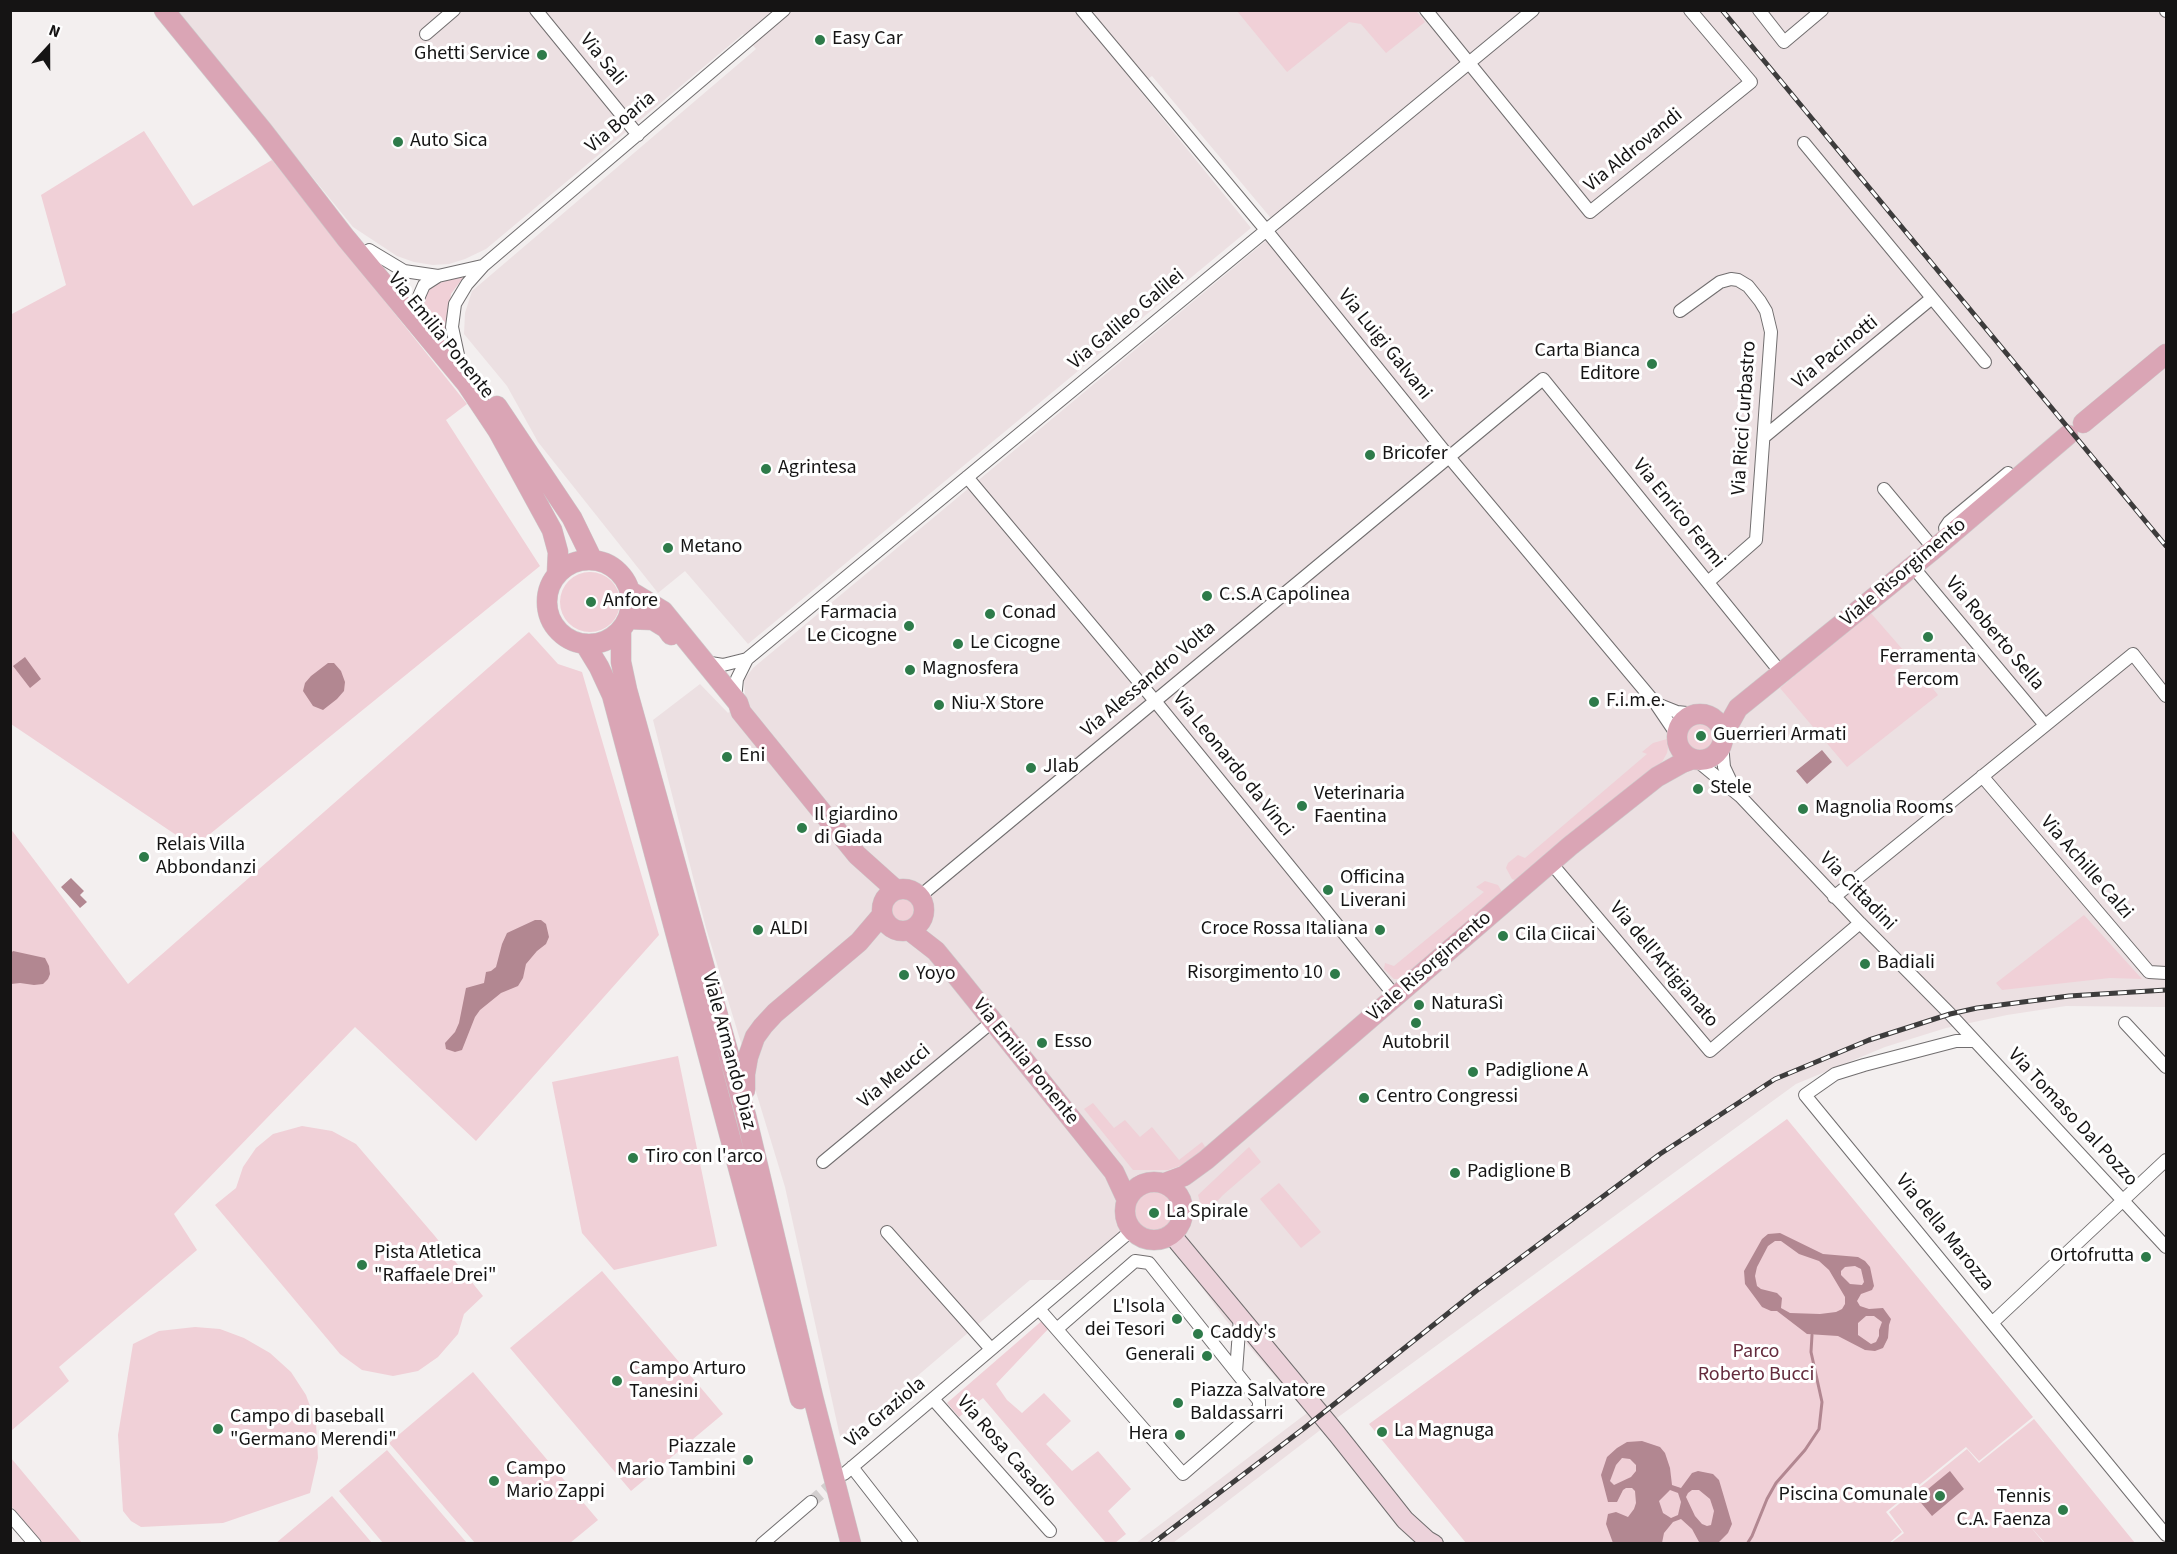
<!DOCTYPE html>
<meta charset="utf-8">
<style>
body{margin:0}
#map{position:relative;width:2177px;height:1554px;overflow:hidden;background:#f3efef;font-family:"Source Sans 3",sans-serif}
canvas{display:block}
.frame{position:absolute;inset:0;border:12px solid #151414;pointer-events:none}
.north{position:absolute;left:18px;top:18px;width:60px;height:60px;-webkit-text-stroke:4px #fff;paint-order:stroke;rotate:21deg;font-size:16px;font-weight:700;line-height:24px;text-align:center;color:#151414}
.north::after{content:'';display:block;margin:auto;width:21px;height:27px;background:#151414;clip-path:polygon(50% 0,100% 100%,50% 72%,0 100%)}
</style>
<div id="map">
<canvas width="2177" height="1554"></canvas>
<div class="frame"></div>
<div class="north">N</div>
</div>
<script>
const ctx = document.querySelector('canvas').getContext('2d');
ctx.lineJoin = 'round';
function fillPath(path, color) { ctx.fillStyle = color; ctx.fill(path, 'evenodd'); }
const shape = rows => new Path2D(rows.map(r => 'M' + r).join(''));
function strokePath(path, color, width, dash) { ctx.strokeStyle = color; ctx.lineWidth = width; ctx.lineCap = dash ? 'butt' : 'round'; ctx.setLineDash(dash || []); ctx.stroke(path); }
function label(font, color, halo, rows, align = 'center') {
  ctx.font = font + ' "Source Sans 3",sans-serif'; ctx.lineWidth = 6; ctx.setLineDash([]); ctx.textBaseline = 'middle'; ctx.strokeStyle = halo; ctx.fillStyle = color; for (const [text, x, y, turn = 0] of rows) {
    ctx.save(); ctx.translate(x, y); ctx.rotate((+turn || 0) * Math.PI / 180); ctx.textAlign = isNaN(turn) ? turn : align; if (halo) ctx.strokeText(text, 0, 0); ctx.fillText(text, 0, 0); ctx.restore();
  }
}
fillPath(shape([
 [177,11,2166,11,2166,1007,2066,1006,2007,1015,1946,1028,1885,1047,1796,1084,1319,1431,1173,1543,1136,1543,1307,1413,1225,1319,1171,1245,1124,1240,1118,1234,1065,1280,1030,1280,841,1441,785,1187,706,928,653,720,700,684,728,713,745,697,744,680,753,668,1280,229,1152,76,1137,87,1251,228,748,644,685,571,658,593,538,442,507,386,464,334,465,313,472,291,756,49,743,34,486,249,465,259,449,264,433,265,414,262,397,256,353,227]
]), '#ece0e2');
fillPath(shape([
 [1237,11,1416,11,1425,22,1386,53,1361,24,1349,22,1287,72],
 [144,131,193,206,272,160,467,404,446,420,540,566,194,847,11,724,10,315,66,285,41,195],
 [465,275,451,294,446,332,422,303,426,290,433,285],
 '560 602a30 30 0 1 1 60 0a30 30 0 1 1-60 0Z',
 [1870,612,1910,658,1893,675,1903,685,1919,671,1938,695,1847,767,1780,688],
 [529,632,558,664,582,672,659,935,476,1141,355,1027,174,1214,197,1250,59,1367,69,1381,11,1431,10,828,128,984],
 '1683 737a17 17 0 1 1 34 0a17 17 0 1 1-34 0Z',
 [1667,739,1669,743,1667,753,1662,762,1652,772,1517,881,1512,879,1506,868,1508,863,1518,855,1525,858,1647,754,1642,752,1653,743],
 [1485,881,1498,885,1502,892,1501,895,1399,979,1394,979,1384,969,1385,963,1394,966,1484,892,1476,887],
 '891 911a12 12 0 1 1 24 0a12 12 0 1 1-24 0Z',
 [2084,915,2142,979,2110,978,2002,990,1996,983],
 [678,1056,717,1246,614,1270,582,1233,552,1082],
 [1093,1103,1114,1128,1125,1120,1140,1137,1152,1127,1179,1160,1202,1142,1207,1150,1186,1164,1168,1170,1133,1170,1084,1109],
 [1787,1119,2033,1417,1979,1461,1966,1447,1886,1512,1902,1532,1888,1544,1466,1543,1369,1424],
 [302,1126,332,1131,356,1144,434,1235,483,1296,464,1314,458,1334,438,1357,418,1371,393,1376,362,1370,340,1354,215,1205,236,1188,243,1167,256,1148,273,1134],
 [1249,1147,1261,1162,1223,1195,1201,1218,1202,1209,1198,1195],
 [1279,1183,1321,1232,1301,1248,1260,1199],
 '1134 1211a21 21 0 1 1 42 0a21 21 0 1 1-42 0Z',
 [602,1271,723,1414,631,1491,510,1348],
 [1044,1319,1051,1326,996,1384,1007,1400,1022,1413,1044,1393,1071,1421,1046,1444,1072,1471,1098,1451,1131,1489,1108,1511,1126,1534,1115,1543,1106,1543,983,1398,959,1417,947,1403],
 [195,1327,220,1329,244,1338,270,1353,291,1372,306,1395,316,1423,318,1458,310,1493,223,1523,141,1527,131,1521,123,1511,118,1435,133,1344,159,1331],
 [473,1372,598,1520,570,1543,475,1543,389,1443],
 [2034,1419,2135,1543,2045,1543,2029,1525,2044,1543,1891,1543,1904,1533,1889,1512,1967,1449,1979,1463],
 [387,1450,467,1543,383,1543,339,1491],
 [10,1458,11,1458,82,1543,43,1543,11,1506],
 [332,1496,372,1543,276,1543]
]), '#f0d0d7');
fillPath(shape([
 [25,657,41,679,30,688,13,666],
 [328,663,334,663,341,671,345,682,344,691,337,699,323,710,313,706,303,691,305,683,311,676],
 [1822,750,1832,762,1807,784,1796,771],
 [71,878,84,891,80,895,87,902,80,908,61,887],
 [535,920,541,920,546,924,549,937,546,944,537,951,526,964,523,978,518,986,501,993,480,1010,475,1017,462,1050,455,1052,446,1049,445,1043,455,1032,459,1023,466,988,484,983,486,972,491,971,496,967,502,944,507,933],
 [13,951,45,958,49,966,50,974,48,979,43,984,34,985,20,983,11,984,11,953],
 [1780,1233,1823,1254,1858,1257,1865,1261,1870,1267,1874,1286,1872,1290,1861,1294,1857,1301,1860,1306,1869,1309,1883,1308,1891,1319,1889,1325,1888,1338,1883,1348,1875,1351,1865,1350,1838,1336,1807,1334,1777,1311,1771,1311,1762,1307,1745,1284,1744,1271,1762,1239,1768,1234],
 [1775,1241,1781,1241,1799,1254,1819,1261,1829,1270,1845,1297,1845,1304,1842,1309,1836,1312,1820,1314,1790,1313,1781,1308,1782,1298,1777,1293,1761,1289,1757,1286,1755,1276,1757,1267,1768,1246],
 [1855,1266,1861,1269,1864,1282,1862,1285,1850,1284,1841,1275,1841,1271,1845,1267],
 [1866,1316,1874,1316,1882,1322,1879,1330,1879,1336,1876,1342,1871,1344,1858,1335,1858,1323],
 [1642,1441,1660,1447,1665,1453,1670,1468,1672,1485,1681,1488,1692,1473,1698,1471,1713,1474,1719,1480,1732,1524,1728,1533,1718,1543,1703,1543,1699,1542,1692,1529,1681,1519,1673,1522,1664,1533,1662,1543,1613,1543,1606,1524,1608,1514,1616,1512,1628,1517,1634,1509,1636,1503,1635,1491,1632,1488,1626,1488,1623,1490,1617,1502,1608,1502,1601,1475,1607,1457,1617,1448,1627,1442],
 [1622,1458,1630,1459,1636,1465,1636,1471,1631,1477,1614,1485,1610,1481,1616,1465],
 [1670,1490,1678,1493,1681,1502,1678,1515,1671,1518,1663,1513,1659,1501],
 [1692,1490,1699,1490,1710,1499,1714,1511,1711,1525,1707,1526,1702,1524,1695,1516,1686,1497,1688,1493],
 [1950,1471,1964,1489,1932,1516,1917,1498]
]), '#b28791');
strokePath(shape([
 [1747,1544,1752,1536,1767,1499,1776,1483,1805,1450,1819,1429,1822,1402,1811,1352,1812,1335]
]), '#b28791', 3);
strokePath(shape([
 [811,1502,838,1479]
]), '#d2cece', 12, [12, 6]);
const minor = shape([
 [536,10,638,135],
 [1082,10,1266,230,1449,457,1656,704,1677,735],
 [1426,10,1590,212,1751,82,1690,10],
 [1759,10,1784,42,1822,10],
 [2166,10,2166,11],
 [426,34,454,10],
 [1804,143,1985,362],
 [369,250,404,271,438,276,482,266],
 [1680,311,1720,282,1731,279,1738,280,1748,286,1760,301,1766,311,1771,332,1756,540,1708,582],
 [420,325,416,304,420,294,424,285,438,276],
 [458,355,452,327,455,304,467,284,483,266,784,10],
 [1764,437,1932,298],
 [967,477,1155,701,1395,996],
 [1884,489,1934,549],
 [1948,537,1945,528,1949,522,2008,473],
 [1913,567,2045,725],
 [704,662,723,665,747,659,1533,10],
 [735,699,737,679,747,659],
 [1657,704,1677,712,1696,714],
 [1722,743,1724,767,1733,786],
 [1695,759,1740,796,1860,923,1950,1014,2166,1247],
 [1982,776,2149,972,2166,973],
 [1551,863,1710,1051,1860,923],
 [919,897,1543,379,1782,674],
 [1834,897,2133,654,2166,696],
 [2125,1023,2166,1067],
 [1974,1041,1956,1041,1864,1065,1835,1074,1805,1095,2166,1535],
 [823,1162,993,1021],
 [887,1232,991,1349],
 [1039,1309,1183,1474,1259,1408,1259,1401,1149,1263,1135,1261,1058,1328],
 [1992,1323,2166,1160],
 [1236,1372,1240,1317],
 [933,1399,1050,1531],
 [852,1467,912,1544],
 [844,1474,1132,1230],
 [10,1515,35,1544],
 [762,1544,811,1502]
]);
const secondary = shape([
 [1172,1235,1337,1434,1405,1520,1427,1540,1434,1544]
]);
const primary = shape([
 [164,10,263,131,345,237,466,383,498,431,552,530,558,552,557,574],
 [497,406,572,518,592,559],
 [2083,423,2166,354],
 '547 602a42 42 0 1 1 84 0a42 42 0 1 1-84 0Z',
 [630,591,663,611,738,703,741,712,857,855,896,890],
 [628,619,653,620,666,628,671,635],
 [621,630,621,662,627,690,746,1116,813,1397,851,1544],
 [585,644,599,667,612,695,800,1399],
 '1677 737a23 23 0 1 1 46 0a23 23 0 1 1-46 0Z',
 [1723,735,1738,708,1934,549,2068,435],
 '882 910a21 21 0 1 1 42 0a21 21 0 1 1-42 0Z',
 [909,930,936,951,959,979,1114,1172,1127,1200],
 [745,1090,745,1074,748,1057,755,1037,763,1026,775,1013,859,942,882,915],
 '1125 1211a29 29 0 1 1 58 0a29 29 0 1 1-58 0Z',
 [1165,1183,1184,1176,1206,1160,1570,846,1657,777,1682,763,1693,759]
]);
strokePath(minor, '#716e6f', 14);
strokePath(secondary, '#716e6f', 20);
strokePath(primary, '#cccbcb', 21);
strokePath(minor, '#fff', 12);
strokePath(secondary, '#ecd2da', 18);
strokePath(primary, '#daa5b5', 20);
const rail = shape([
 [1722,10,2166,546],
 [1152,1544,1303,1429,1476,1291,1660,1154,1775,1079,1869,1040,1950,1014,1977,1008,2069,996,2166,990]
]);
strokePath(rail, '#3d3c3c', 5);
strokePath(rail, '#fff', 3, [9]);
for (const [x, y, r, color] of [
 [820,40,6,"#2e7b4a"],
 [542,55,6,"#2e7b4a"],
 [398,142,6,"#2e7b4a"],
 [1652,364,6,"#2e7b4a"],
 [1370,455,6,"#2e7b4a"],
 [766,469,6,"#2e7b4a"],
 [668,548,6,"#2e7b4a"],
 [1207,596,6,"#2e7b4a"],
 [591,602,6,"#2e7b4a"],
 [990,614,6,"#2e7b4a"],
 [909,626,6,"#2e7b4a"],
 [1928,637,6,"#2e7b4a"],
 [958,644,6,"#2e7b4a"],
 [910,670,6,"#2e7b4a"],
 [1594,702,6,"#2e7b4a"],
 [939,705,6,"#2e7b4a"],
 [1701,736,6,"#2e7b4a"],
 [727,757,6,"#2e7b4a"],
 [1031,768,6,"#2e7b4a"],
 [1698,789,6,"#2e7b4a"],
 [1302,806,6,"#2e7b4a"],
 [1803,809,6,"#2e7b4a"],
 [802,828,6,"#2e7b4a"],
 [144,857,6,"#2e7b4a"],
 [1328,890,6,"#2e7b4a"],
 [758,930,6,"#2e7b4a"],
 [1380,930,6,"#2e7b4a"],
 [1503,936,6,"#2e7b4a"],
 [1865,964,6,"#2e7b4a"],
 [1335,974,6,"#2e7b4a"],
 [904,975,6,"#2e7b4a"],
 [1419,1005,6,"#2e7b4a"],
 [1416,1023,6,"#2e7b4a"],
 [1042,1043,6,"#2e7b4a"],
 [1473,1072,6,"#2e7b4a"],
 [1364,1098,6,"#2e7b4a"],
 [633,1158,6,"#2e7b4a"],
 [1455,1173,6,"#2e7b4a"],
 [1154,1213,6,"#2e7b4a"],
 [2146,1257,6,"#2e7b4a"],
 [362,1265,6,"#2e7b4a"],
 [1177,1319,6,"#2e7b4a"],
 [1198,1334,6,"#2e7b4a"],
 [1207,1356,6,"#2e7b4a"],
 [617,1381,6,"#2e7b4a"],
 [1178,1403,6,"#2e7b4a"],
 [218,1429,6,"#2e7b4a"],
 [1382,1432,6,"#2e7b4a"],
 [1180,1435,6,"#2e7b4a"],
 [748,1460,6,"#2e7b4a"],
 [494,1481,6,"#2e7b4a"],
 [1940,1496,6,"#2e7b4a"],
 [2063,1510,6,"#2e7b4a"]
]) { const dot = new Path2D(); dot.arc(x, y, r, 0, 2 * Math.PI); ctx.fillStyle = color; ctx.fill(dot); strokePath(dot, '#fff', 2); }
label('20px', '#151414', '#fff', [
 ["Easy Car",832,40],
 ["Ghetti Service",530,55,"right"],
 ["Auto Sica",410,142],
 ["Carta Bianca",1640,352,"right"],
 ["Editore",1640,375,"right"],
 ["Bricofer",1382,455],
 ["Agrintesa",778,469],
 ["Metano",680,548],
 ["C.S.A Capolinea",1219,596],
 ["Anfore",603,602],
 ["Farmacia",897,614,"right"],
 ["Le Cicogne",897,637,"right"],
 ["Conad",1002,614],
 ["Le Cicogne",970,644],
 ["Ferramenta",1928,658,"center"],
 ["Fercom",1928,681,"center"],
 ["Magnosfera",922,670],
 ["F.i.m.e.",1606,702],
 ["Niu-X Store",951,705],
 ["Guerrieri Armati",1713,736],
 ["Eni",739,757],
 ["Jlab",1043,768],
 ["Stele",1710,789],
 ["Veterinaria",1314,795],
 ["Faentina",1314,818],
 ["Magnolia Rooms",1815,809],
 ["Il giardino",814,816],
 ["di Giada",814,839],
 ["Relais Villa",156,846],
 ["Abbondanzi",156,869],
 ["Officina",1340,879],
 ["Liverani",1340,902],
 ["ALDI",770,930],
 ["Croce Rossa Italiana",1368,930,"right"],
 ["Cila Ciicai",1515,936],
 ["Badiali",1877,964],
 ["Risorgimento 10",1323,974,"right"],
 ["Yoyo",916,975],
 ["NaturaSì",1431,1005],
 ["Esso",1054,1043],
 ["Autobril",1416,1044,"center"],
 ["Padiglione A",1485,1072],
 ["Centro Congressi",1376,1098],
 ["Tiro con l'arco",645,1158],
 ["Padiglione B",1467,1173],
 ["La Spirale",1166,1213],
 ["Pista Atletica",374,1254],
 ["\"Raffaele Drei\"",374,1277],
 ["Ortofrutta",2134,1257,"right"],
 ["L'Isola",1165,1308,"right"],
 ["dei Tesori",1165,1331,"right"],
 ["Caddy's",1210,1334],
 ["Generali",1195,1356,"right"],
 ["Campo Arturo",629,1370],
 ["Tanesini",629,1393],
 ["Piazza Salvatore",1190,1392],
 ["Baldassarri",1190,1415],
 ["Campo di baseball",230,1418],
 ["\"Germano Merendi\"",230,1441],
 ["La Magnuga",1394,1432],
 ["Hera",1168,1435,"right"],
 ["Piazzale",736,1448,"right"],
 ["Mario Tambini",736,1471,"right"],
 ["Campo",506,1470],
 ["Mario Zappi",506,1493],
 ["Piscina Comunale",1928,1496,"right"],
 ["Tennis",2051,1498,"right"],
 ["C.A. Faenza",2051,1521,"right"]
], 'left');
label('20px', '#151414', '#fff', [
 ["Via Sali",602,60,51],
 ["Via Boaria",621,123,-40],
 ["Via Aldrovandi",1634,151,-39],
 ["Via Galileo Galilei",1127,320,-40],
 ["Via Emilia Ponente",440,336,51],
 ["Via Luigi Galvani",1384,345,51],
 ["Via Pacinotti",1836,353,-39],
 ["Via Ricci Curbastro",1745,418,-86],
 ["Via Enrico Fermi",1678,514,51],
 ["Viale Risorgimento",1904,573,-40],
 ["Via Roberto Sella",1994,634,50],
 ["Via Alessandro Volta",1149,680,-40],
 ["Via Leonardo da Vinci",1232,765,51],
 ["Via Achille Calzi",2086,868,49],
 ["Via Cittadini",1857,892,46],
 ["Via dell'Artigianato",1663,965,50],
 ["Viale Risorgimento",1430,967,-41],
 ["Viale Armando Diaz",728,1051,75],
 ["Via Emilia Ponente",1025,1062,51],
 ["Via Meucci",895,1077,-40],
 ["Via Tomaso Dal Pozzo",2072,1118,47],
 ["Via della Marozza",1944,1233,51],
 ["Via Graziola",886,1413,-40],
 ["Via Rosa Casadio",1006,1452,49]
]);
label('20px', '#642b3d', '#fff', [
 ["Parco",1756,1353],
 ["Roberto Bucci",1756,1376]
]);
</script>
